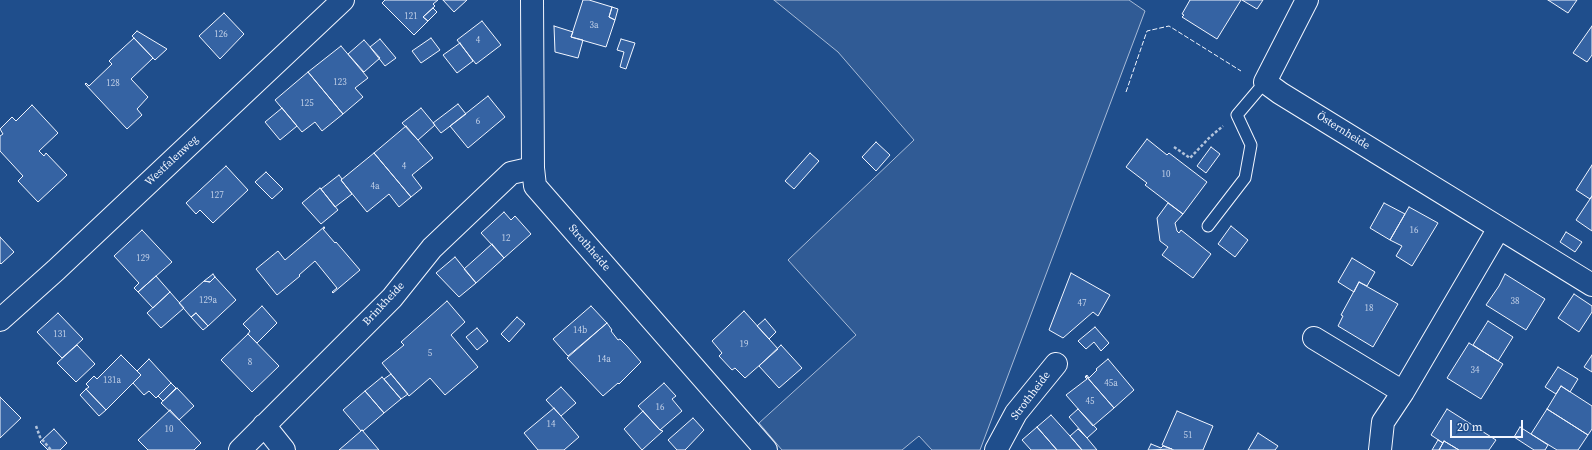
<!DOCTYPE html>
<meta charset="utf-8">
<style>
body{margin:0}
#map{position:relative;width:1592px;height:450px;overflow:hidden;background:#1f4e8c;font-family:"Source Serif 4",serif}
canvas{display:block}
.scale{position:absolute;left:1450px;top:420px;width:73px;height:18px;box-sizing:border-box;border:2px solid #f2f6ff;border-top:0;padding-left:5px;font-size:12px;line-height:14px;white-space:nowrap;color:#f2f6ff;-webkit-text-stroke:3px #1f4e8c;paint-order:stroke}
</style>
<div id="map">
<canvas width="1592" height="450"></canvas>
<div class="scale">20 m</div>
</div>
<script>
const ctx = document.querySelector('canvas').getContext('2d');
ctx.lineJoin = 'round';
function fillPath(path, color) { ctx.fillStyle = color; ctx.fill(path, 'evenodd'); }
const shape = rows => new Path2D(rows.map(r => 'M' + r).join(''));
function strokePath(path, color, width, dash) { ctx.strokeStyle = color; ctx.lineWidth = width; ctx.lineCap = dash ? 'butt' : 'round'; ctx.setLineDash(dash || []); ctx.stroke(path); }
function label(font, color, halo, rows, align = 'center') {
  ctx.font = font + ' "Source Serif 4",serif'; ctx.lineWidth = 3; ctx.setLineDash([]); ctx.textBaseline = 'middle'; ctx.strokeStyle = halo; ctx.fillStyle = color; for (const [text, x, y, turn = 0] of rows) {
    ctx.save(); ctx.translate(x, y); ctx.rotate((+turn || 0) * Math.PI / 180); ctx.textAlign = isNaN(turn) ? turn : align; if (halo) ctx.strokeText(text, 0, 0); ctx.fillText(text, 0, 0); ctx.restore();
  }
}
const built = shape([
 [774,0,1129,0,1145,11,980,450,932,450,919,436,902,450,782,450,759,423,856,335,788,260,914,140,838,52,774,0]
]);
fillPath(built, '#305b95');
strokePath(built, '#a8bbd7', 1);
const building = shape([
 [385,0,438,0,433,4,435,6,423,17,428,21,414,35,382,3,385,0],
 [443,0,467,0,454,12,443,0],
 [583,0,589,0,612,7,609,17,615,20,606,47,571,37,583,0],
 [1190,0,1241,0,1217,39,1182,17,1184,15,1182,14,1190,0],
 [1242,0,1263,0,1257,9,1242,0],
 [1548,0,1577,0,1568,13,1548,0],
 [612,7,618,9,615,20,609,17,612,7],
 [433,8,437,12,428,21,423,17,433,8],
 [224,13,244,34,220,59,199,36,224,13],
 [482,21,501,45,476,64,457,40,482,21],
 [554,26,573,32,571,37,583,40,578,58,555,52,554,26],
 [1592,26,1592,55,1587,62,1573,53,1592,26],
 [137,31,167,49,155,60,132,36,137,31],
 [134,38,153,58,131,79,148,97,137,109,142,115,127,129,85,84,86,83,89,86,112,64,109,61,111,59,134,38],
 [431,38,440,50,421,63,412,51,431,38],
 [380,39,396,58,385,66,370,47,380,39],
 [621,39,635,43,626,69,620,67,624,52,617,50,621,39],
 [364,40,380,58,364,72,348,54,364,40],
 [460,43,473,61,457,73,443,55,460,43],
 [341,46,368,78,355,88,363,97,343,114,308,72,341,46],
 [308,72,343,114,322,131,315,122,302,132,275,100,308,72],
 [488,96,505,117,468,148,450,126,488,96],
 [458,104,466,114,441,133,433,123,458,104],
 [32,105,58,133,39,151,44,156,46,153,67,175,38,202,18,181,23,176,0,151,0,136,3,134,0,129,12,117,16,121,32,105],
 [282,108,297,126,280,140,265,122,282,108],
 [421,108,435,125,418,140,402,123,421,108],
 [406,126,433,158,412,175,422,188,411,197,374,153,406,126],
 [1147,139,1167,155,1169,153,1207,182,1183,214,1145,185,1147,183,1126,167,1147,139],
 [876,142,890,155,876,171,862,157,876,142],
 [1211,147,1220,154,1206,173,1197,166,1211,147],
 [374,153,411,197,399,207,389,194,367,212,341,180,374,153],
 [810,153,819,161,794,189,785,181,810,153],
 [1592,165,1592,196,1590,199,1576,190,1592,165],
 [226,166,248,190,213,223,200,210,196,214,186,203,226,166],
 [266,172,283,189,272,199,255,182,266,172],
 [339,175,342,179,341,180,352,194,335,207,321,189,339,175],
 [320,188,338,210,321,224,302,203,320,188],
 [1592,196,1592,231,1576,220,1592,196],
 [1168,203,1183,214,1175,223,1177,231,1179,233,1181,230,1211,254,1193,278,1162,255,1168,247,1160,241,1157,218,1168,203],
 [1384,203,1405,214,1390,240,1370,228,1384,203],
 [1409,207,1438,223,1412,266,1396,256,1402,246,1390,240,1409,207],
 [504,212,511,220,515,216,531,234,504,258,481,233,504,212],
 [1231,226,1248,240,1235,257,1218,244,1231,226],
 [324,227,325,228,323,229,335,243,336,242,360,270,333,293,332,292,337,288,315,261,299,275,300,276,277,295,256,269,278,251,285,260,324,227],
 [142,230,172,262,138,292,134,288,139,283,114,256,142,230],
 [1566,232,1582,242,1575,252,1560,242,1566,232],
 [0,237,14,252,1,264,0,263,0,237],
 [492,244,504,258,476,283,464,269,492,244],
 [455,257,476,283,459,297,436,273,455,257],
 [1352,258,1375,272,1367,286,1359,282,1354,292,1338,282,1352,258],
 [1071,273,1110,295,1098,316,1093,312,1063,338,1049,330,1071,273],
 [213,274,215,277,210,282,204,281,213,274],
 [1505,274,1545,299,1526,330,1486,305,1499,286,1505,274],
 [156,276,170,292,153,308,138,292,156,276],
 [215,277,236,300,208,326,196,313,191,317,179,303,204,281,210,282,215,277],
 [1359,282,1398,304,1373,347,1338,326,1343,316,1341,315,1359,282],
 [170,292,184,308,161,328,147,313,170,292],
 [1574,294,1592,306,1592,312,1579,332,1558,318,1574,294],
 [447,301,465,322,451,335,478,367,445,395,430,378,409,396,382,363,404,345,401,342,447,301],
 [262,306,277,323,257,343,248,334,250,331,243,324,262,306],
 [591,306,607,323,568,356,553,339,591,306],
 [744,311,778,349,745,378,735,368,732,370,719,356,722,353,712,341,744,311],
 [58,313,83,339,62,358,37,332,58,313],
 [196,313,208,326,203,330,191,317,196,313],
 [517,317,525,324,509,342,501,334,517,317],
 [765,319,776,332,769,339,757,326,765,319],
 [1488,321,1513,337,1498,361,1473,345,1488,321],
 [607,323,612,330,611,331,618,340,620,339,627,346,641,362,619,384,618,383,603,396,567,358,607,323],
 [1095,327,1109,343,1101,351,1094,342,1086,349,1078,341,1095,327],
 [477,328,488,341,477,350,466,337,477,328],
 [248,334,279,366,252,392,221,360,248,334],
 [1469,343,1503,364,1481,399,1447,378,1469,343],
 [77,345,95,364,76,382,57,363,77,345],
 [781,345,802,368,779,388,759,366,781,345],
 [121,355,141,375,106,410,86,389,89,387,86,384,94,376,97,379,121,355],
 [1592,355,1592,372,1584,367,1592,355],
 [149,359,171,383,156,398,149,391,144,395,133,383,141,375,137,371,149,359],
 [1108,359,1134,390,1114,408,1086,376,1087,375,1089,378,1097,370,1096,369,1108,359],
 [1558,367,1578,379,1570,392,1561,386,1556,394,1545,387,1558,367],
 [391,374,408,394,401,399,384,379,391,374],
 [1086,376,1114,408,1093,426,1066,395,1087,379,1085,377,1086,376],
 [382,377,401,399,384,413,365,391,382,377],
 [171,383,176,388,163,401,158,396,171,383],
 [664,383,676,396,672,399,682,411,660,430,638,406,664,383],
 [1561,386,1592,406,1592,429,1588,435,1547,409,1561,386],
 [561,387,576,403,561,416,546,400,561,387],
 [177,388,194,406,179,420,161,403,177,388],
 [86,389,106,410,99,416,80,395,86,389],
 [365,391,384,413,363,431,362,430,361,431,343,410,365,391],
 [0,397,21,418,0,438,0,397],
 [554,408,579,437,564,450,538,450,524,433,554,408],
 [1078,409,1097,429,1087,438,1069,417,1078,409],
 [1447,409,1496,440,1489,450,1459,450,1444,441,1443,443,1431,435,1447,409],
 [1547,409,1588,435,1578,450,1557,450,1531,434,1547,409],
 [170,410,201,443,194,450,148,450,138,440,170,410],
 [643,411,660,430,663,431,642,450,624,429,643,411],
 [1177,411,1213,426,1203,450,1174,450,1162,445,1177,411],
 [1051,415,1070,436,1082,450,1057,450,1037,427,1051,415],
 [693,418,704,430,685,450,677,450,668,440,693,418],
 [1037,427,1057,450,1031,450,1022,440,1037,427],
 [1520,427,1548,445,1545,450,1534,450,1514,437,1520,427],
 [54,429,67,443,60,450,48,450,40,442,54,429],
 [1078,429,1087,438,1097,450,1082,450,1070,436,1078,429],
 [362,430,379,450,339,450,361,431,362,430],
 [1258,433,1278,446,1275,450,1248,450,1258,433],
 [1438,440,1443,443,1439,450,1432,450,1438,440],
 [1444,441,1459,450,1439,450,1444,441],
 [1151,444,1161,448,1163,446,1172,449,1148,450,1151,444]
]);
fillPath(building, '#3563a3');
strokePath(building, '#f2f6ff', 1);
const lane = shape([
 [1208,226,1245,178,1251,145,1237,115,1265,82]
]);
const street = shape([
 [532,0,533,168,535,186,766,450],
 [1307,0,1265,82,1280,93,1592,285],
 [0,320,56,270,343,0],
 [1314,338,1403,392],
 [264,425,284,450],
 [240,450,392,298,432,248,511,173,533,168],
 [996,450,1016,413,1056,364],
 [1380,450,1383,422,1403,392,1499,228]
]);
strokePath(lane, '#f2f6ff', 13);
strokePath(street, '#f2f6ff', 24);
strokePath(shape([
 [1174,147,1190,158,1210,137,1223,126],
 [36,426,40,437,51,450]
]), '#b3c4dc', 2.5, [3, 2]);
strokePath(lane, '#1f4e8c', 11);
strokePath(street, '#1f4e8c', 22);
strokePath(shape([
 [1126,92,1147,31,1169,26,1241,71]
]), '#f2f6ff', 1, [5, 2]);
label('9px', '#c3d1e8', null, [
 ["121",411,17],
 ["3a",594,26],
 ["126",221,35],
 ["4",478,41],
 ["123",340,83],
 ["128",113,84],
 ["125",307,104],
 ["6",478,122],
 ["4",404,167],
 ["10",1166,175],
 ["4a",375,187],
 ["127",217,196],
 ["16",1414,231],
 ["12",506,239],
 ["129",143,259],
 ["129a",208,301],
 ["38",1515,302],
 ["47",1082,304],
 ["18",1369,309],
 ["14b",580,331],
 ["131",60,335],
 ["19",744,345],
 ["5",430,354],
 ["14a",604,360],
 ["8",250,363],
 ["34",1475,371],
 ["131a",112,381],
 ["45a",1111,384],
 ["45",1090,402],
 ["16",660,408],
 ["14",551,425],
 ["10",169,430],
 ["51",1188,436]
]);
label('11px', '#f2f6ff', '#1f4e8c', [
 ["Östernheide",1343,131,32],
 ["Westfalenweg",172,161,-43],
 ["Strothheide",589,248,49],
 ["Brinkheide",384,304,-47],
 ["Strothheide",1031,396,-53]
]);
</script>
